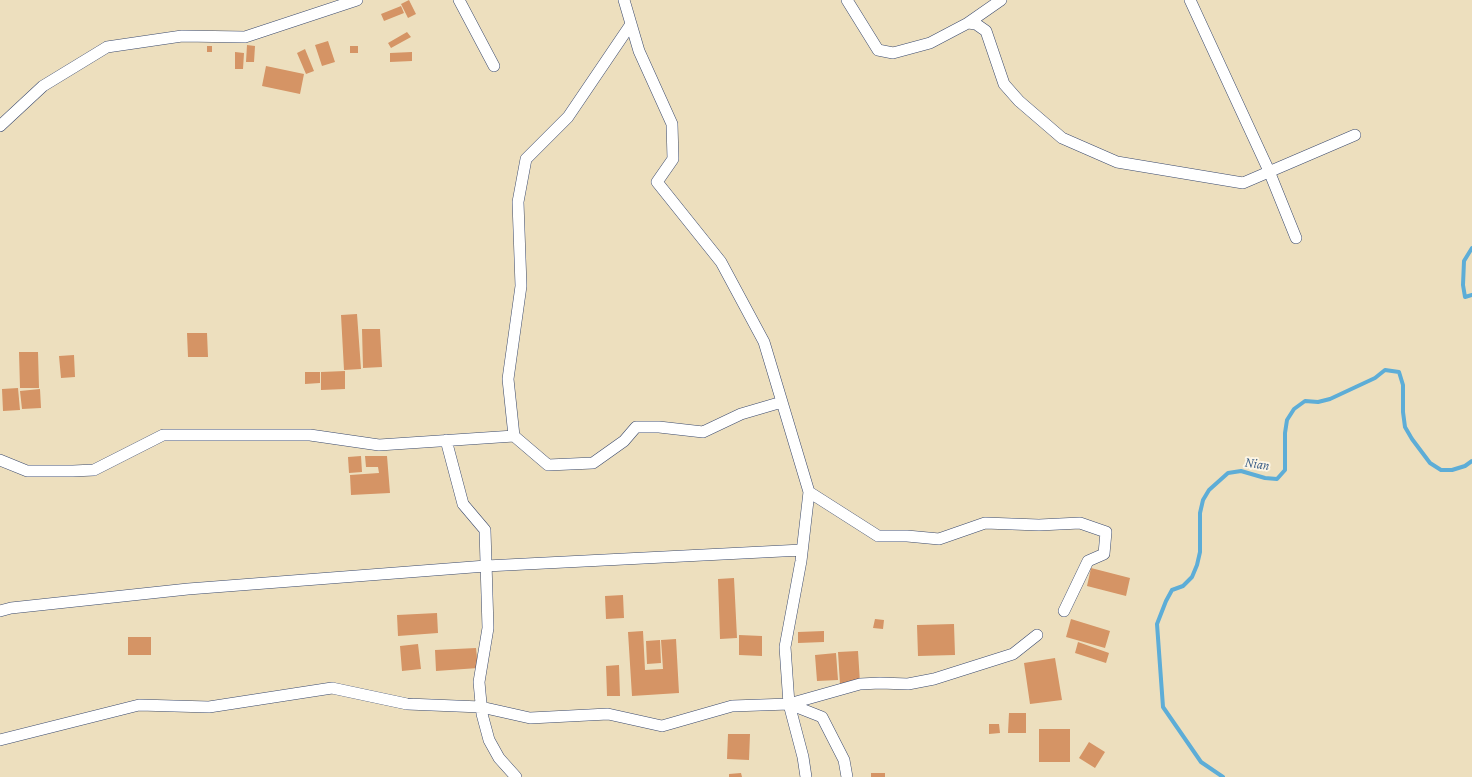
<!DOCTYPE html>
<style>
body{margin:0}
canvas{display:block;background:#eddfbe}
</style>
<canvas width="1472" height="777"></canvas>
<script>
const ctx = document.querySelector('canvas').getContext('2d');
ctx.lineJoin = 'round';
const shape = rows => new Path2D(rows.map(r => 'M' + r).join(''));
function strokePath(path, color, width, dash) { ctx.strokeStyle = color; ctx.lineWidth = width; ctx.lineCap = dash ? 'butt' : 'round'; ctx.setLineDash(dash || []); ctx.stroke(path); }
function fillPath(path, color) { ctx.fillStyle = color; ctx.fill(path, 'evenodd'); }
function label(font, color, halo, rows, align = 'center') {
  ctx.font = font + ' Alegreya,serif'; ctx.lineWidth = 4; ctx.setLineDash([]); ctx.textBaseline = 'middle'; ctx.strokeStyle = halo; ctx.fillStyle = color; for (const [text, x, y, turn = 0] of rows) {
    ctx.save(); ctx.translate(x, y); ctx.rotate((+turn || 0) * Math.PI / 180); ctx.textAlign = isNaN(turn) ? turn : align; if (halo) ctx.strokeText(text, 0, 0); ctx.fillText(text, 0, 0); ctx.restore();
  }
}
strokePath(shape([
 [1472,248,1464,261,1463,285,1465,297,1472,295],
 [1223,777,1201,762,1163,707,1157,624,1166,601,1172,590,1183,586,1192,577,1197,565,1200,552,1200,513,1203,500,1209,490,1228,473,1241,471,1265,478,1277,479,1285,470,1285,433,1287,420,1294,409,1305,401,1318,402,1330,399,1375,378,1385,370,1399,372,1403,385,1403,412,1405,427,1412,439,1430,463,1441,470,1452,470,1465,466,1472,461]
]), '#5dadd7', 4);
fillPath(shape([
 [409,0,416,14,408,18,401,4],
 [401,6,404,13,384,21,381,14],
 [407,32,411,37,391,48,388,43],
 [328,41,335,62,322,66,315,45],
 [247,45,255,46,254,62,246,62],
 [207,46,212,46,212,52,207,52],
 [350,46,358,46,358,53,350,53],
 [305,49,314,71,306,74,297,53],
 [235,52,244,53,243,69,235,69],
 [412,52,412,61,390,62,390,53],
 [266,66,304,74,300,94,262,86],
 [357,314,361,369,344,370,341,315],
 [362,329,380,329,382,367,363,368],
 [187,333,207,333,208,357,188,357],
 [19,352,38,352,39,388,20,388],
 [74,355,75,377,61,378,59,356],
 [345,371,345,389,321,390,321,372],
 [305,372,320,372,320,383,305,384],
 [18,388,20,410,3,411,2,389],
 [40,389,41,408,22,409,20,391],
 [361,456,362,472,349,473,348,457],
 [365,456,387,456,390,493,351,495,350,475,379,473,378,467,366,467],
 [1091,568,1130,578,1126,596,1087,586],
 [734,578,737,638,720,639,718,579],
 [623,595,624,618,606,619,605,596],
 [437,613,438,633,398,636,397,615],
 [875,619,884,620,883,629,873,628],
 [1071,619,1110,631,1105,648,1066,637],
 [954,624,955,655,918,656,917,625],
 [643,631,645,670,663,669,661,640,676,639,679,693,632,696,628,632],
 [824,631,824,642,798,643,798,632],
 [739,635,762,636,762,656,739,655],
 [128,637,151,637,151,655,128,655],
 [660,640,661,663,647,664,646,641],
 [1078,642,1109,653,1106,663,1075,653],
 [418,644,421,669,402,671,400,646],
 [476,648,478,668,436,671,435,650],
 [858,651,860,683,840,684,838,652],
 [836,653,838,680,817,681,815,655],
 [1055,658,1062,700,1030,704,1024,663],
 [619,665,620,696,607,696,606,666],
 [1009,713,1026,713,1026,733,1008,733],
 [989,724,999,724,1000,733,989,734],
 [1039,729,1070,729,1070,762,1039,762],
 [728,734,750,734,749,760,727,759],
 [1089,742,1105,752,1095,768,1079,758],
 [741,773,742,777,729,777,729,774],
 [871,773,885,773,885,777,871,777]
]), '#d59465');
const street = shape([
 [459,0,494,66],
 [624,0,639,51,672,124,673,159,657,182,721,262,764,342,809,492,801,561,785,647,789,704,803,757,806,777],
 [847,0,878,50,893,53,930,43,968,23,976,24,986,31,1004,84,1019,101,1062,138,1117,162,1243,183,1355,135],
 [1190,0,1269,171,1296,238],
 [968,23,1001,0],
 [0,126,43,86,107,47,182,36,245,37,357,0],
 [514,436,508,379,521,286,518,202,526,159,568,117,631,24],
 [446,440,463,504,485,530,488,628,479,682,482,714,489,740,499,758,516,777],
 [0,460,27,471,73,471,94,470,163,435,310,435,379,445,514,436,548,465,593,463,624,441,636,427,659,427,703,432,741,414,782,402],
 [809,492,878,536,907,536,939,539,985,523,1039,525,1080,523,1106,532,1104,554,1088,561,1064,611],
 [0,611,11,608,188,589,486,566,802,550],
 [789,704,822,717,844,760,847,777],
 [0,740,139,705,209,707,332,688,407,704,481,707,530,718,608,714,662,726,732,706,789,704,860,684,880,683,908,684,934,679,1013,654,1037,635]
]);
strokePath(street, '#3a496c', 12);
strokePath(street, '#fff', 11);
label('italic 13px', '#2f5582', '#fcf5e5', [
 ["Nian",1257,465,9]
]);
</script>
